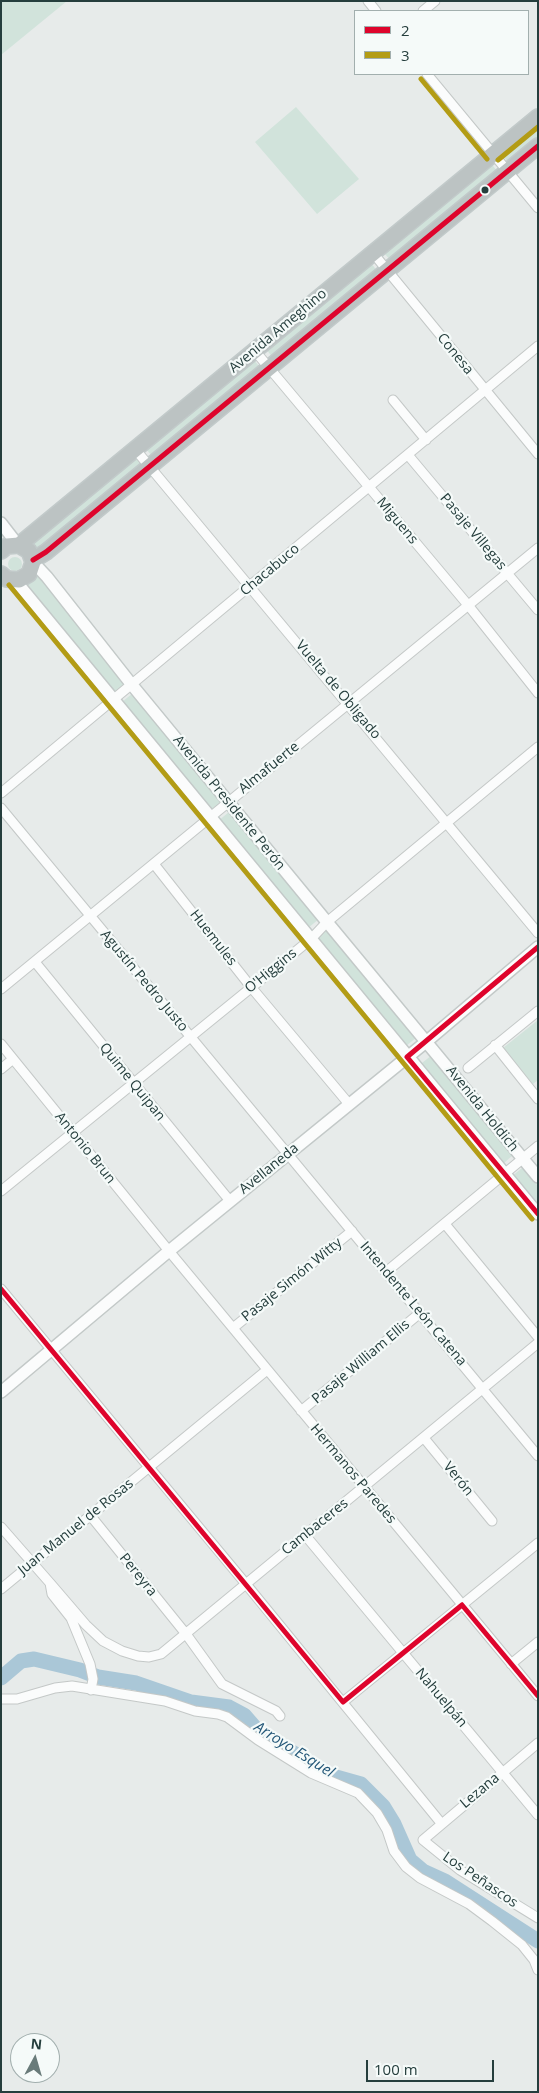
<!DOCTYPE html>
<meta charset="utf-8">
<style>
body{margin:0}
#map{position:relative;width:539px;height:2093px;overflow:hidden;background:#e7ebea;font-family:"Open Sans",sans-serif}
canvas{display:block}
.frame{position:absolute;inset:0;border:2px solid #253e3d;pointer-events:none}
.legend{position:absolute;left:354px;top:10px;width:175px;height:65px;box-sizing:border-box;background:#f5faf9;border:1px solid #a2afae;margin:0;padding:6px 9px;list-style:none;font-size:15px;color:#253e3d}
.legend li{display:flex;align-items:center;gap:10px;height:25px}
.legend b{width:25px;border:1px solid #a2afae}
.north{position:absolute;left:10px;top:2033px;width:50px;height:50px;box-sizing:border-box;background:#f5faf9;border:1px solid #a2afae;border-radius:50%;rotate:6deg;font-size:14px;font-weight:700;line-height:20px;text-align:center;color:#253e3d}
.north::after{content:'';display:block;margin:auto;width:18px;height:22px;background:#697b7a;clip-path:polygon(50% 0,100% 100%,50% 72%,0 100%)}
.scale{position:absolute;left:366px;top:2060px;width:128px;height:22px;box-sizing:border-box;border:2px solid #253e3d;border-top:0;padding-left:6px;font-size:15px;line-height:18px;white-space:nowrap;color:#253e3d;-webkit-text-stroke:4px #f5faf9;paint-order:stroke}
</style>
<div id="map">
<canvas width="539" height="2093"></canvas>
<div class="frame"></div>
<ul class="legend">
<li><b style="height:6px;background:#de042c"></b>2</li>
<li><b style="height:6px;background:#b39c15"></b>3</li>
</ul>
<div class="north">N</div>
<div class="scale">100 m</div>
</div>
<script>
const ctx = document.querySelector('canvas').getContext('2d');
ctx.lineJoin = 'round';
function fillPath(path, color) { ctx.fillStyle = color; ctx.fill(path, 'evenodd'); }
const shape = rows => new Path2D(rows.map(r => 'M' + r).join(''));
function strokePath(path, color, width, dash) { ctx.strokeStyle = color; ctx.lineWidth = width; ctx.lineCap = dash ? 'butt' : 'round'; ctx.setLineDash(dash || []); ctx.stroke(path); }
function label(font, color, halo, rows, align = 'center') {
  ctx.font = font + ' "Open Sans",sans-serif'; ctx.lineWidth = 4.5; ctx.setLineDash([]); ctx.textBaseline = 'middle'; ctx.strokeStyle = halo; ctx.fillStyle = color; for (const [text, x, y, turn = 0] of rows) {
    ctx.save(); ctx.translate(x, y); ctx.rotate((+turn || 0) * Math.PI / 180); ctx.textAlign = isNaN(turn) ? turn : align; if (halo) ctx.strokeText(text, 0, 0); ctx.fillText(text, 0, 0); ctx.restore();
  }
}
fillPath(shape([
 [1,1,67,1,1,55],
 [296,107,359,179,317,214,255,142],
 [538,124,538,139,509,163,502,155],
 [490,162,497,171,391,261,384,253],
 [371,263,378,272,273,358,266,349],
 [253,359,260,367,153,457,146,449],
 [136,456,143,464,36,554,29,546],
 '8 564a7 7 0 1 1 14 0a7 7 0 1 1-14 0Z',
 [37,575,127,683,115,692,25,585],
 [133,693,223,801,211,810,122,702],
 [229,812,319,919,308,928,218,821],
 [328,929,417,1037,406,1046,316,938],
 [538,1020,538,1080,533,1084,503,1048],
 [432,1055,513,1155,504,1163,422,1063],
 [522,1168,538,1186,538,1209,511,1177]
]), '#d1e3db');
strokePath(shape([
 [1,1678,21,1661,34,1659,80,1670,98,1677,136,1683,191,1702,229,1707,244,1715,257,1730,329,1775,361,1784,383,1806,394,1824,410,1860,423,1871,445,1881,538,1941]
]), '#aac7d7', 15);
const street = shape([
 [368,1,376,11],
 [423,11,435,1],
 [427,74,538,208],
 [373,253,538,454],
 [255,351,468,605,538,693],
 [393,400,426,440],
 [135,449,538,933],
 [408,455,538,610],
 [1,793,538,346],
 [1,808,538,1456],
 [154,864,251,987,349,1104],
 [35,962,230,1201],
 [1,989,538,548],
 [1,1044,169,1251,538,1696],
 [495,1045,538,1099],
 [468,1068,538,1011],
 [1,1069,13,1059],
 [1,1191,311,939,327,922,538,747],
 [445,1224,538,1337],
 [386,1272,538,1146],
 [1,1289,246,1584,441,1823],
 [233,1328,352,1231],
 [301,1411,420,1313],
 [424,1438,492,1521],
 [90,1515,186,1634,222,1684,276,1711,280,1716],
 [1,1527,50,1583,52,1594,71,1618,90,1664,93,1679,91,1690],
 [305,1535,538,1815],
 [50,1583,86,1625,103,1641,122,1651,138,1656,149,1657,161,1654,538,1343],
 [1,1589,267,1370],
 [511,1664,538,1642],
 [1,1699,17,1699,55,1688,72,1686,165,1701,195,1711,218,1714,227,1717,258,1740,311,1773,358,1793,377,1813,387,1830,394,1851,406,1867,420,1878,469,1904,492,1921,522,1945,534,1960,538,1970],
 [343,1702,538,1543],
 [538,1743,423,1840,460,1870,538,1918]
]);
const secondary = shape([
 [1,523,18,545],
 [33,562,47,577,132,685,327,922,538,1177],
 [15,580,538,1214],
 [1,1392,169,1251,426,1042,538,947]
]);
const highway = shape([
 [19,545,538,117],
 [1,551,7,546,19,545,29,551,33,562,29,574,19,580,7,579,1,574],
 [33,560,46,552,538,146]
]);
strokePath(street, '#c4c8c7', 11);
strokePath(secondary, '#c3c9c8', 14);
strokePath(highway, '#c2caca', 18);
strokePath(street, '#fbfcfc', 9);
strokePath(secondary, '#fbfcfc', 11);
strokePath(highway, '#bcc3c3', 15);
strokePath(shape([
 [33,560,46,552,538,146],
 [407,1057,538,1214],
 [407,1057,538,947],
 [1,1289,343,1702],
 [462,1605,538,1696],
 [343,1702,462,1605]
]), '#de042c', 5);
strokePath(shape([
 [421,79,487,159],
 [498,160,538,127],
 [9,585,532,1219]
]), '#b39c15', 5);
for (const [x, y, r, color] of [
 [485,190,4.5,"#253e3d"]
]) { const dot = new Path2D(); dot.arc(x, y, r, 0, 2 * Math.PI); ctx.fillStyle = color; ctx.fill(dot); strokePath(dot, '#f5faf9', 2); }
label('14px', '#253e3d', '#f5faf9', [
 ["Avenida Ameghino",278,331,-40],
 ["Conesa",455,354,51],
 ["Miguens",397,521,50],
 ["Pasaje Villegas",473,532,50],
 ["Chacabuco",270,570,-40],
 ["Vuelta de Obligado",338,690,50],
 ["Almafuerte",269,768,-39],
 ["Avenida Presidente Perón",229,803,51],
 ["Huemules",213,938,52],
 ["O'Higgins",271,971,-39],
 ["Agustín Pedro Justo",144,981,50],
 ["Quime Quipan",132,1082,51],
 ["Avenida Holdich",482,1109,51],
 ["Antonio Brun",85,1148,51],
 ["Avellaneda",269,1169,-39],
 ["Pasaje Simón Witty",292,1280,-39],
 ["Intendente León Catena",413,1304,50],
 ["Pasaje William Ellis",361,1362,-40],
 ["Hermanos Paredes",353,1474,50],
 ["Verón",458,1479,51],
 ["Juan Manuel de Rosas",76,1527,-39],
 ["Cambaceres",315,1527,-39],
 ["Pereyra",138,1575,51],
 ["Nahuelpán",441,1698,50],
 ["Lezana",480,1791,-40],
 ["Los Peñascos",480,1880,34]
]);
label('italic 15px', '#225677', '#f5faf9', [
 ["Arroyo Esquel",294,1750,32]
]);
</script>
